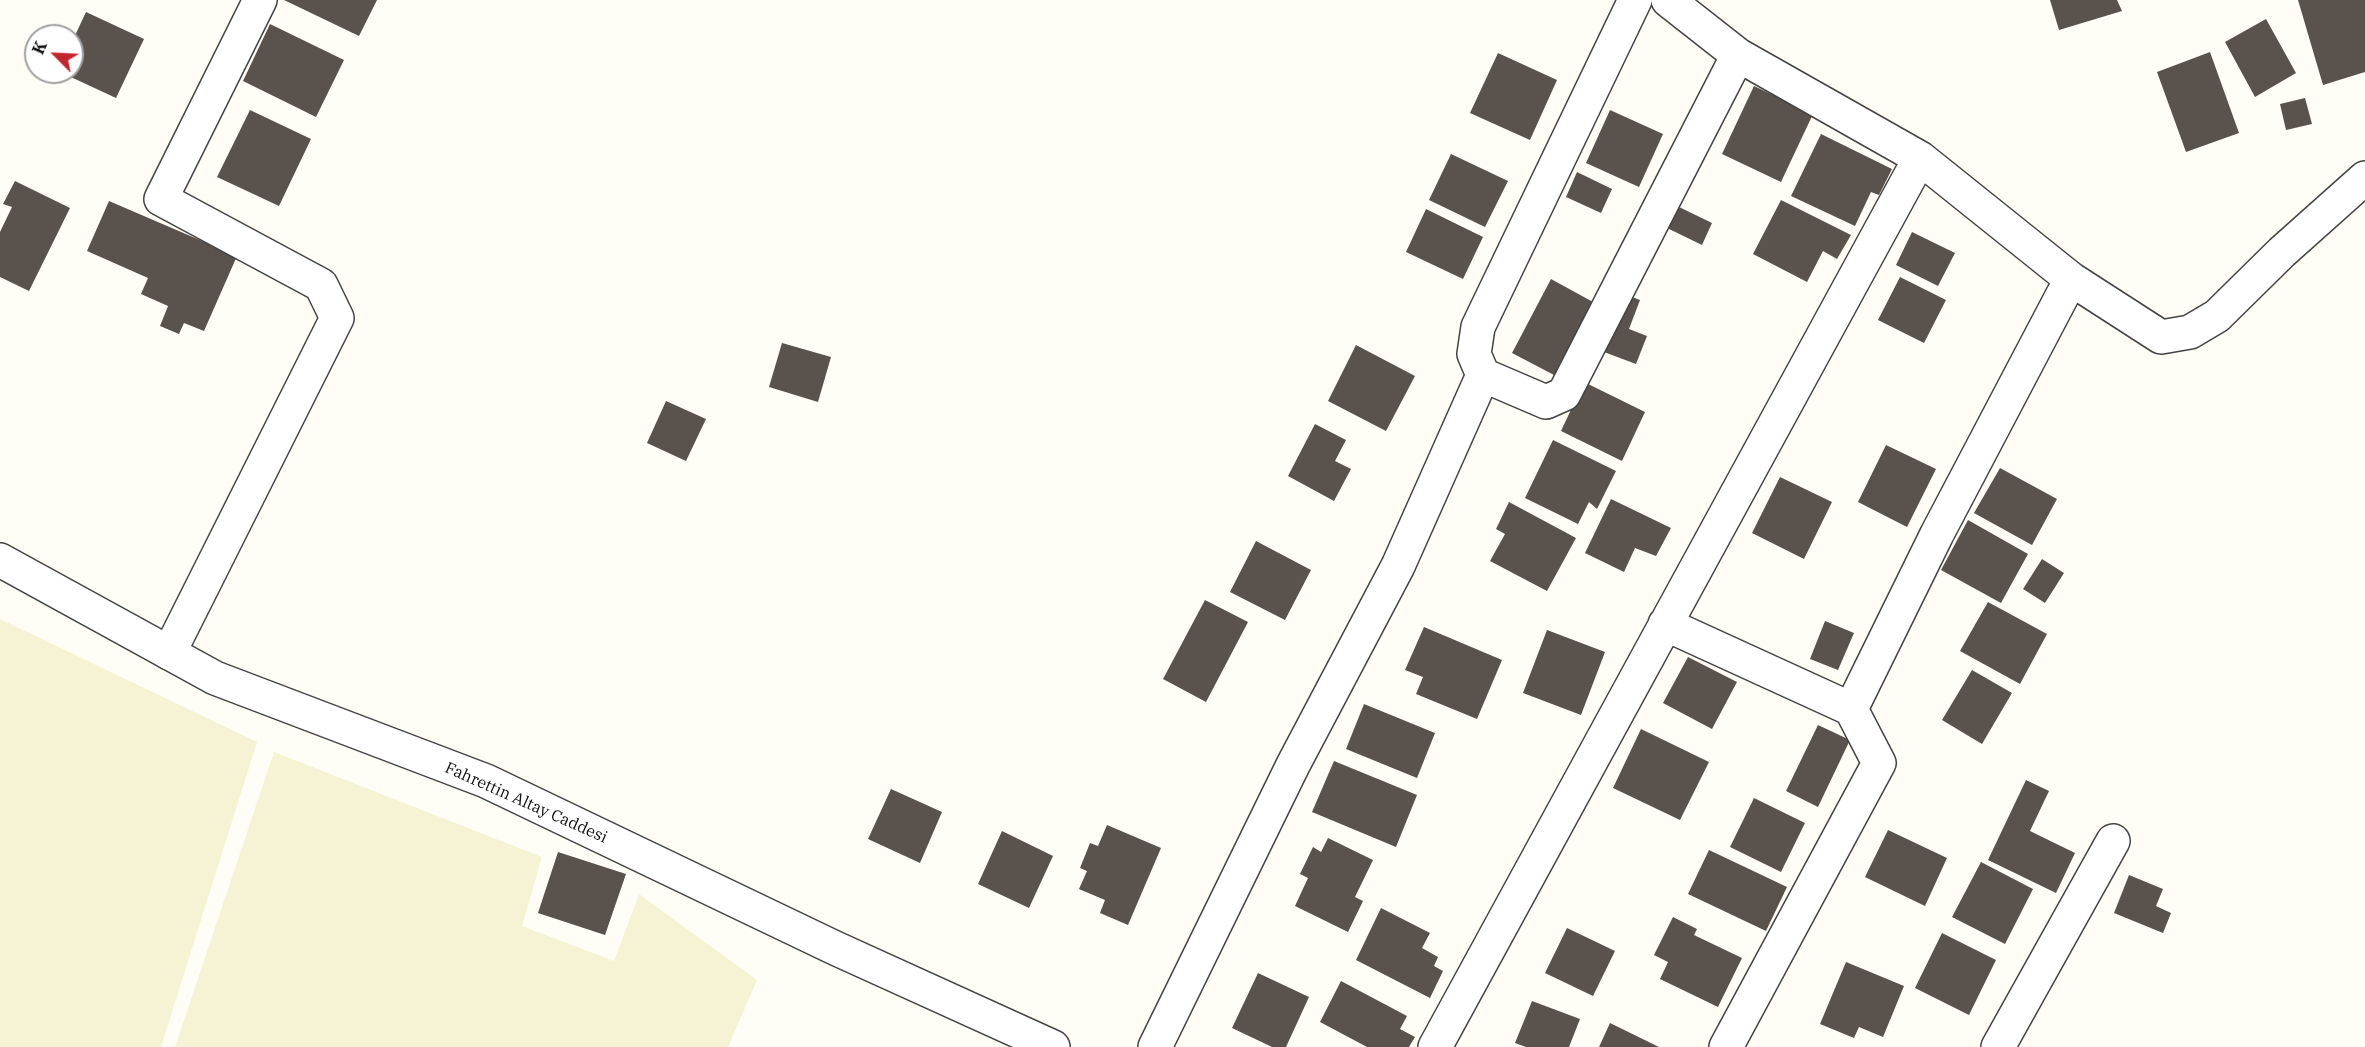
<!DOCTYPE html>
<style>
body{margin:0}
#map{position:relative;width:2365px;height:1047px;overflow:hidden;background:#fffdf5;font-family:"IBM Plex Serif",serif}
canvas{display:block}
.north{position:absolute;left:24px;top:24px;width:60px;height:60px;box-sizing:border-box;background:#fff;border:2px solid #a0a0a0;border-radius:50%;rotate:294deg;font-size:16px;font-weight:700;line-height:24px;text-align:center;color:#111}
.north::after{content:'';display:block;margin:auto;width:21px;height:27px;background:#c4262e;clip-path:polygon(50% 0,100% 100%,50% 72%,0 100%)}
</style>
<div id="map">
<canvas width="2365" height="1047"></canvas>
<div class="north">K</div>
</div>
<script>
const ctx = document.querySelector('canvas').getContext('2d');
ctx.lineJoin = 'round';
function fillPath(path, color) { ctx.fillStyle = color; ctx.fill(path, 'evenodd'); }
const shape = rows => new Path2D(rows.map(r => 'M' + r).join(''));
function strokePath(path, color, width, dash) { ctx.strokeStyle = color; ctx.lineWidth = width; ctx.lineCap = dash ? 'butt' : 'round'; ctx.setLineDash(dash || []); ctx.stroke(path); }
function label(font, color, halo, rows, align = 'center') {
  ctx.font = font + ' "IBM Plex Serif",serif'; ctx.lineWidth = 6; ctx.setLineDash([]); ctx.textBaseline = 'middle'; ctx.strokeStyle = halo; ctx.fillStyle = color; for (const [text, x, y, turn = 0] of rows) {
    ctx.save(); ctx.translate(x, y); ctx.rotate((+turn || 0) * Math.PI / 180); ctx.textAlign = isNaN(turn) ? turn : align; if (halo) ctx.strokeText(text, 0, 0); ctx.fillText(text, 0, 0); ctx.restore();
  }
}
fillPath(shape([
 [0,619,257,742,161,1047,0,1047],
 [274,752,542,857,522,926,614,961,639,894,757,980,728,1047,175,1047]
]), '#f6f3d4');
fillPath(shape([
 [284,0,377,0,359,36],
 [2050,0,2117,0,2122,11,2059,30],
 [2298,0,2365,0,2365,72,2323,85],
 [86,12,144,39,116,98,60,72,72,72,72,42],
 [2266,19,2296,73,2255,97,2225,42],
 [270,24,344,60,316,117,243,81],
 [2210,52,2239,133,2186,152,2157,72],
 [1498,53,1557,80,1530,140,1470,113],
 [1754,86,1813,114,1781,182,1722,154],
 [2305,98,2312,124,2286,130,2280,104],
 [250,110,311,139,279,206,217,177],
 [1610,110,1663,134,1639,187,1586,163],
 [1821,134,1892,169,1879,195,1871,192,1855,226,1791,196],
 [1451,154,1508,181,1485,227,1429,200],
 [1577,172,1612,189,1601,213,1566,197],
 [15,181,70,208,29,291,0,277,0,232,12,207,3,204],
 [1781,200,1851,235,1837,259,1823,251,1807,282,1753,254],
 [109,201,237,256,204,331,184,323,179,334,160,326,168,306,141,294,148,278,87,251],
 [1675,205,1712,223,1702,245,1665,227],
 [1426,209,1483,237,1463,279,1406,252],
 [1912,232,1955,253,1938,286,1896,265],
 [1900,277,1946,300,1924,343,1878,320],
 [1551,279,1593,302,1554,375,1512,353],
 [1627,295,1640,300,1629,329,1647,336,1636,364,1604,352],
 [782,343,831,357,818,402,769,387],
 [1356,345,1415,376,1386,431,1328,401],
 [1584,382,1645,412,1622,461,1561,431],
 [666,401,706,419,686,461,647,443],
 [1315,424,1346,440,1335,461,1351,469,1334,501,1288,476],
 [1553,440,1616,471,1597,509,1589,502,1578,524,1525,498],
 [1886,445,1936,469,1907,527,1858,502],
 [2000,468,2057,499,2032,545,1974,513],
 [1780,477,1832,502,1804,559,1752,533],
 [1611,499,1671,528,1656,556,1635,548,1624,572,1585,553],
 [1509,502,1576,538,1547,591,1490,561,1505,534,1496,529],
 [1968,520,2028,554,2001,603,1941,570],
 [1256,541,1311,570,1285,620,1230,592],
 [2042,559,2064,573,2045,603,2023,589],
 [1205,600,1248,622,1206,702,1163,679],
 [1988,602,2047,634,2020,684,1960,651],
 [1825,621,1854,633,1838,670,1810,659],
 [1424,627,1502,660,1477,719,1416,694,1423,677,1405,670],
 [1547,630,1605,652,1581,715,1523,693],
 [1688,657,1737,682,1712,729,1663,703],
 [1972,670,2012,693,1982,744,1942,720],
 [1364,704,1435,733,1417,778,1346,749],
 [1818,725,1850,740,1818,807,1786,791],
 [1641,729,1709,762,1680,820,1613,788],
 [1334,761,1417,795,1396,847,1312,812],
 [2026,780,2049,791,2030,831,2075,853,2056,893,1988,860],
 [891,789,942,812,920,863,868,839],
 [1754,798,1805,823,1781,872,1730,847],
 [1107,825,1161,848,1128,925,1100,913,1105,900,1079,889,1087,871,1080,868,1090,843,1098,846],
 [1888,830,1947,858,1925,906,1865,877],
 [1002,831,1053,856,1029,908,978,884],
 [1328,838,1373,860,1355,897,1363,901,1348,932,1295,906,1308,878,1300,874,1313,847,1321,852],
 [1709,850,1787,887,1766,931,1688,894],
 [558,852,626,874,605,935,538,913],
 [1981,862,2033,889,2005,944,1952,917],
 [2129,875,2163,889,2156,906,2171,913,2163,933,2114,913],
 [1381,908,1430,933,1422,948,1438,957,1434,966,1443,971,1430,998,1356,960],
 [1673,917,1697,929,1694,935,1742,958,1718,1007,1660,979,1668,962,1654,955],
 [1567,928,1615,951,1593,996,1545,973],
 [1942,933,1996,960,1969,1015,1915,988],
 [1846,962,1904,986,1883,1037,1859,1027,1854,1038,1820,1024],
 [1258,973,1309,997,1286,1047,1272,1047,1232,1028],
 [1341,981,1407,1016,1400,1029,1415,1037,1409,1047,1367,1047,1320,1022],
 [1532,1001,1580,1019,1569,1047,1526,1047,1515,1043],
 [1610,1023,1659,1047,1599,1047]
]), '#5a524d');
const minor = shape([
 [1635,0,1478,327,1474,354,1483,375,1546,402,1564,394,1738,55],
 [1668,0,1738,55,1920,158,2071,279,2161,337,2190,332,2217,316,2282,252,2365,178],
 [1665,624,1851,709],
 [169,653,337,318,321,285,161,199,260,0],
 [1155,1047,1293,765,1398,566,1483,375],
 [1435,1047,1920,158],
 [1726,1047,1879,763,1851,709,1937,534,2071,279],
 [1998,1047,2113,841]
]);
const tertiary = shape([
 [0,560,215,678,486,781,835,948,1053,1047]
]);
strokePath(minor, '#444', 36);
strokePath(tertiary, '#444', 36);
strokePath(minor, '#fff', 33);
strokePath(tertiary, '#fff', 33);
label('16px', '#111', '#fff', [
 ["Fahrettin Altay Caddesi",526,803,24]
]);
</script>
